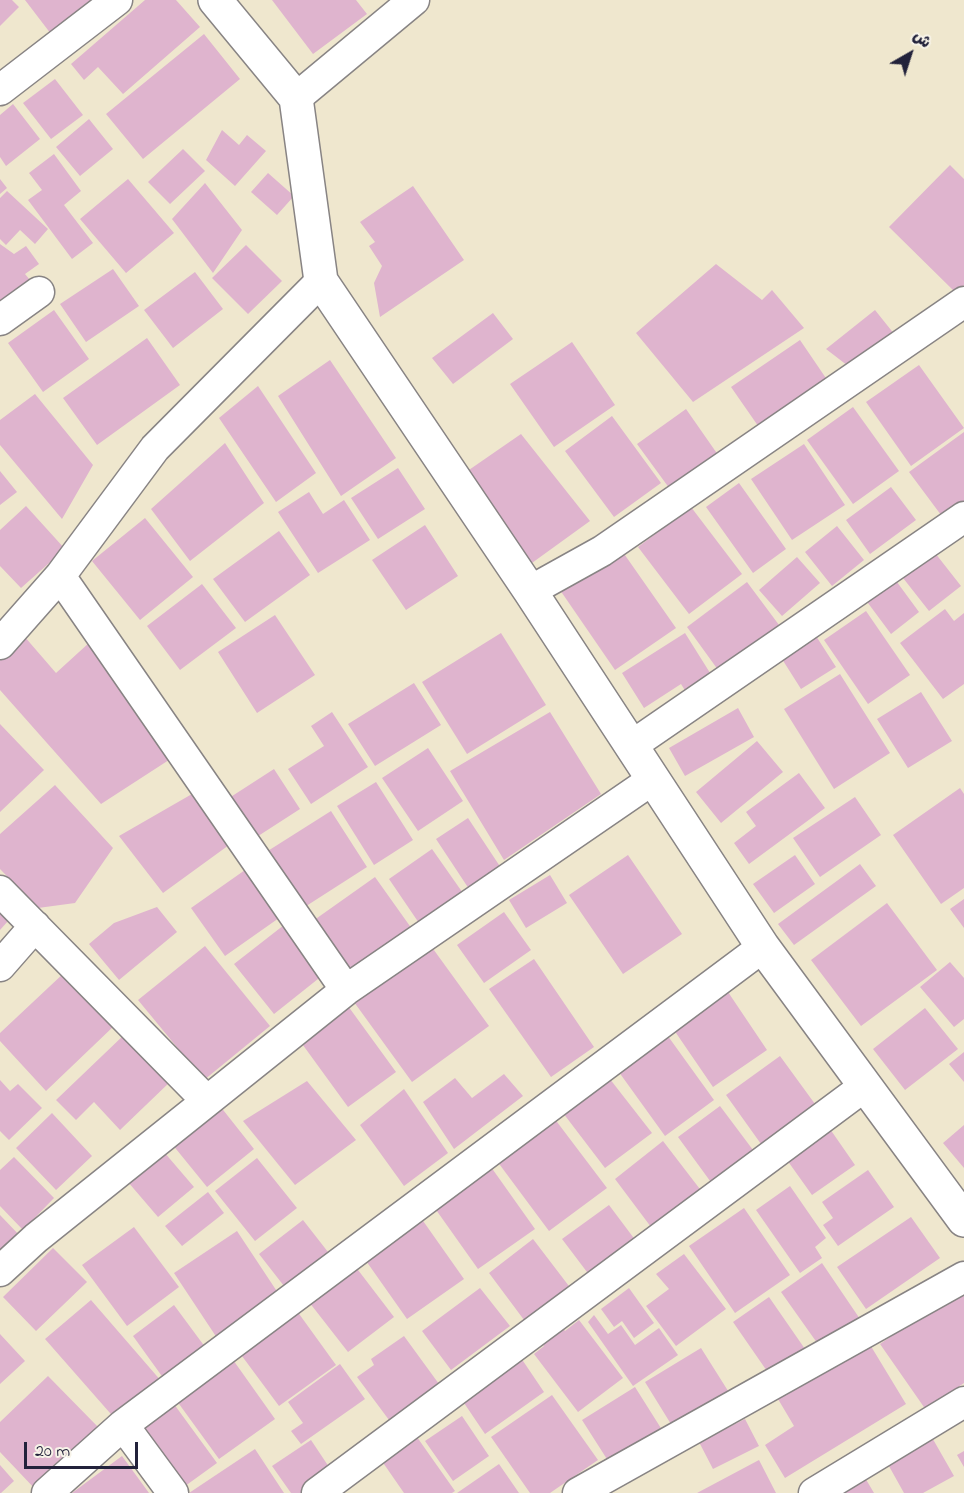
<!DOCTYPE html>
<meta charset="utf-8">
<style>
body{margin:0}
#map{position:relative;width:964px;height:1493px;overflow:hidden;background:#efe7ce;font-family:"Indie Flower","Playpen Sans Arabic",sans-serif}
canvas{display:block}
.north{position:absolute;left:880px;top:24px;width:60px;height:60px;-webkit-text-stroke:4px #f7f3e8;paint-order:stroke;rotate:39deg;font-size:16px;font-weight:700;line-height:24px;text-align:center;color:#22223b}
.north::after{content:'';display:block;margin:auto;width:21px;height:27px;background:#22223b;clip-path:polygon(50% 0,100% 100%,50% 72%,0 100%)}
.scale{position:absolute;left:24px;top:1442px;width:114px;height:27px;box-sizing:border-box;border:3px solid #22223b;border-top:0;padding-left:8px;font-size:18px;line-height:21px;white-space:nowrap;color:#22223b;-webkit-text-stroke:4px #f7f3e8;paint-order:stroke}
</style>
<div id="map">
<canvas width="964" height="1493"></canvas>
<div class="north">ش</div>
<div class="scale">20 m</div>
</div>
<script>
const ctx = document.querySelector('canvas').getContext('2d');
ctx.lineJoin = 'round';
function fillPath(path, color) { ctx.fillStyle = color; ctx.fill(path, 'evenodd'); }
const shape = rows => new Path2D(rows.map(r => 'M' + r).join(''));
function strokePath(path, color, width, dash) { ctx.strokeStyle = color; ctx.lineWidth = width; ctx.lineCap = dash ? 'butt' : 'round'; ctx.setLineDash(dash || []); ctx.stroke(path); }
fillPath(shape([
 [0,0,12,0,19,7,0,26],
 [25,0,95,0,51,34],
 [145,0,176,0,200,27,123,94,98,67,84,80,71,64],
 [272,0,356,0,367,14,313,54],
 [204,34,240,79,143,159,106,114],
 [55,79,83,115,51,139,23,103],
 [13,104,40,139,6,166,0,157,0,115],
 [89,119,113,149,80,176,56,147],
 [222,130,239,145,247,135,266,151,235,186,206,160],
 [183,149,205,171,170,204,148,182],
 [54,154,81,191,64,205,93,243,72,259,28,200,42,190,29,173],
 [950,165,964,179,964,285,956,293,889,227],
 [268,173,294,196,277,215,251,192],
 [0,179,7,188,0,194],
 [128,179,174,233,126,273,80,219],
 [205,183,242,230,213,273,172,219],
 [413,186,464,260,380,317,374,283,382,266,369,246,375,242,360,222],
 [7,191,48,229,35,244,20,230,6,245,0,239,0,198],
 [0,244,14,254,26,246,39,264,25,274,30,280,0,302],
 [246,245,282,281,248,314,212,278],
 [716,264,762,300,772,290,804,328,693,402,636,333],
 [113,269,139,306,86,342,60,304],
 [195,272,223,309,173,348,144,310],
 [54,310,89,359,43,392,8,343],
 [875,310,895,335,852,369,826,349],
 [493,313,513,339,453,384,432,358],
 [147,338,180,385,97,445,63,398],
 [800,340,832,387,763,433,731,387],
 [572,342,615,405,554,447,510,384],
 [330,360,396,458,341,496,278,396],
 [919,365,964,428,911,466,866,402],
 [258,386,316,473,276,502,219,418],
 [35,394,93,465,62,519,0,445,0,420],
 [853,407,899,471,853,504,807,440],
 [686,409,723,462,675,496,637,444],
 [612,416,661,483,614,517,565,451],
 [964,432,964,505,944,519,909,472],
 [521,434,590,521,525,568,466,472],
 [225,443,264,503,190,561,151,509],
 [804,444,845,505,792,540,751,479],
 [398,468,425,509,378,539,351,498],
 [0,471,17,492,0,505],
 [739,483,786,549,753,573,706,507],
 [891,487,916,520,870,554,846,520],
 [309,492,323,514,344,500,370,540,318,573,278,512],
 [26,506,65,549,21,588,0,566,0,530],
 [691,507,742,574,689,614,638,547],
 [145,518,193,577,140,620,92,561],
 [425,525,458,576,406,610,372,560],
 [837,526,864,560,832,586,805,552],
 [279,531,310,575,245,622,213,579],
 [928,544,961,586,929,611,896,569],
 [620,548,676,628,615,670,560,590],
 [797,557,820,583,782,616,759,590],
 [894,578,919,612,891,634,865,599],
 [747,582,782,629,721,674,687,627],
 [202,584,236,628,180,670,147,626],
 [945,609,954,621,964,613,964,684,943,699,900,643],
 [866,611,910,675,868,704,824,640],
 [275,615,315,675,257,713,218,652],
 [501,633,546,705,467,754,422,682],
 [685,633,717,684,691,700,681,684,644,708,622,673],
 [24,636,56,673,90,642,172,758,101,804,0,690,0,659],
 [816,636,836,667,801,689,782,659],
 [840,674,890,753,834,789,784,709],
 [414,683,441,725,375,766,348,724],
 [921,692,952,741,908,768,877,719],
 [738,708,754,737,685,776,669,748],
 [332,712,368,767,311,804,288,769,324,746,311,726],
 [550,712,601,794,504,860,450,771],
 [0,724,44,770,0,812],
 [757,741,783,772,721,823,696,792],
 [428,748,463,801,418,831,382,778],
 [274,769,300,809,252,840,226,800],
 [799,773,825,808,749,864,734,843,756,826,746,812],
 [376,782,413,840,374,865,337,806],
 [55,785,113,848,75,903,38,908,0,869,0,834],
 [960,788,964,794,964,888,941,904,893,835],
 [192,794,229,845,163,893,119,836],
 [855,797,881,835,820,877,793,838],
 [331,811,367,867,300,910,263,854],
 [468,818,503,871,471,892,436,839],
 [432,849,465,896,421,926,389,879],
 [628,855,682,934,623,974,569,895],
 [795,855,815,884,774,913,753,884],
 [860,864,876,886,794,945,778,924],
 [245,870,279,918,225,956,191,908],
 [550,875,567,903,526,928,509,900],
 [375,877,412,929,346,975,310,923],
 [964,899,964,928,950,909],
 [887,903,937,970,861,1026,811,960],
 [157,907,177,932,119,980,89,944,114,923],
 [504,912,531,950,484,983,457,945],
 [0,914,8,921,0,930],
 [284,925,323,975,274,1014,234,964],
 [205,946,270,1026,204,1080,138,1000],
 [431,946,489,1026,412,1082,354,1002],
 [534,959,594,1047,551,1077,489,989],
 [950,962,964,978,964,1019,954,1027,920,987],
 [65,972,115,1025,46,1091,0,1041,0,1033],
 [728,992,767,1050,713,1087,674,1030],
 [348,1006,396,1072,348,1107,300,1041],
 [925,1008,958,1049,905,1090,873,1049],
 [665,1032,714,1100,665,1136,616,1068],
 [126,1033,172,1080,120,1130,94,1102,76,1120,56,1100],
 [964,1052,964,1082,949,1064],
 [780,1056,815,1104,761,1144,726,1095],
 [504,1074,523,1096,454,1149,423,1102,455,1078,472,1098],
 [606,1074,652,1133,605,1168,560,1109],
 [0,1080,10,1091,18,1084,42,1108,9,1140,0,1131],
 [307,1081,356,1140,295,1185,243,1121],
 [404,1089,448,1153,404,1186,360,1125],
 [220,1106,254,1149,207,1187,172,1144],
 [720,1106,756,1154,713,1185,678,1137],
 [52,1113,92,1156,56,1190,16,1148],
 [551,1114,607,1188,549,1231,494,1157],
 [964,1125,964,1168,943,1143],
 [830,1129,855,1165,812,1195,787,1160],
 [663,1141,706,1197,657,1235,615,1179],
 [164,1152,194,1187,158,1217,128,1182],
 [14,1157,54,1198,23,1230,0,1206,0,1170],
 [257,1158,297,1208,255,1241,215,1191],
 [491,1167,535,1229,478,1269,434,1207],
 [868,1170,894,1207,838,1246,823,1225,833,1218,822,1202],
 [790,1186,826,1238,815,1247,822,1258,800,1273,756,1210],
 [208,1192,224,1213,182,1246,165,1226],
 [609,1205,636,1241,590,1276,562,1239],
 [744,1208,790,1275,735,1313,689,1246],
 [0,1215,23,1239,0,1262],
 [911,1217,940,1258,866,1309,837,1267],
 [421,1218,464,1279,407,1319,364,1258],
 [303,1220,328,1252,284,1286,259,1254],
 [134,1227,179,1287,127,1326,82,1265],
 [237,1231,282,1299,219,1341,174,1273],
 [533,1239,575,1294,530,1328,489,1273],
 [53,1248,87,1282,36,1331,3,1297],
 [684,1254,726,1309,676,1346,646,1306,669,1289,656,1274],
 [822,1263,860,1319,820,1347,781,1292],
 [355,1266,394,1317,348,1352,309,1302],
 [964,1286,964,1383,926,1410,880,1344],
 [480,1288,510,1326,451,1370,422,1331],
 [629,1288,654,1323,634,1338,622,1321,614,1327,601,1309],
 [769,1297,805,1349,769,1374,733,1322],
 [91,1300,162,1382,117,1421,45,1339],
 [174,1305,211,1355,169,1386,133,1336],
 [297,1311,336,1365,279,1406,239,1352],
 [594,1315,608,1334,621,1325,635,1345,659,1328,678,1355,633,1386,588,1322],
 [557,1320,565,1331,579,1320,623,1378,578,1412,534,1354,544,1346,536,1336],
 [0,1334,25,1361,0,1384],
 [404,1336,439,1384,389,1420,357,1377,374,1365,371,1359],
 [869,1343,906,1404,785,1478,765,1445,794,1426,778,1399],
 [701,1348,730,1394,674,1429,645,1382],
 [231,1357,275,1419,219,1459,174,1397],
 [521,1358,544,1392,485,1434,462,1400],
 [340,1364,365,1399,301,1444,291,1431,303,1423,288,1402],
 [48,1376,99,1428,36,1490,0,1452,0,1422],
 [635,1387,664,1433,612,1467,582,1420],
 [552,1395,598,1460,550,1493,530,1493,491,1437],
 [171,1400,217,1463,181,1489,135,1426],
 [462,1416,489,1456,453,1481,425,1441],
 [745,1419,759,1446,713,1469,699,1442],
 [412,1430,455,1491,452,1493,404,1493,377,1454],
 [930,1434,954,1476,923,1493,904,1493,885,1459],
 [311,1440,335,1476,310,1493,291,1493,272,1466],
 [255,1449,284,1493,189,1493],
 [964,1451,964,1467,957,1455],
 [122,1456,149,1493,72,1493],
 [759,1460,776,1493,697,1493],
 [499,1464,519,1493,457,1493],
 [0,1465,14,1481,1,1493,0,1493],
 [864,1476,874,1493,833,1493]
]), '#dfb4ce');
const minor = shape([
 [0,90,117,0],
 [296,98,414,0],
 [0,320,39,292],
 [60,576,346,990],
 [530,591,602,551,964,302],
 [0,644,60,576,155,448,321,281],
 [631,746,964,517],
 [0,891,207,1101],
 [0,966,35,926],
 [0,1271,36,1238,346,990,652,780],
 [123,1425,173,1493],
 [47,1493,123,1425,763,947],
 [317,1493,865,1086],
 [578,1493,964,1277],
 [814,1493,964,1402]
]);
const tertiary = shape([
 [215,0,296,98,321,281,530,591,763,947,964,1220]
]);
strokePath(minor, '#888484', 33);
strokePath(tertiary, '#888484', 36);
strokePath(minor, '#fff', 30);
strokePath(tertiary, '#fff', 33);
</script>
